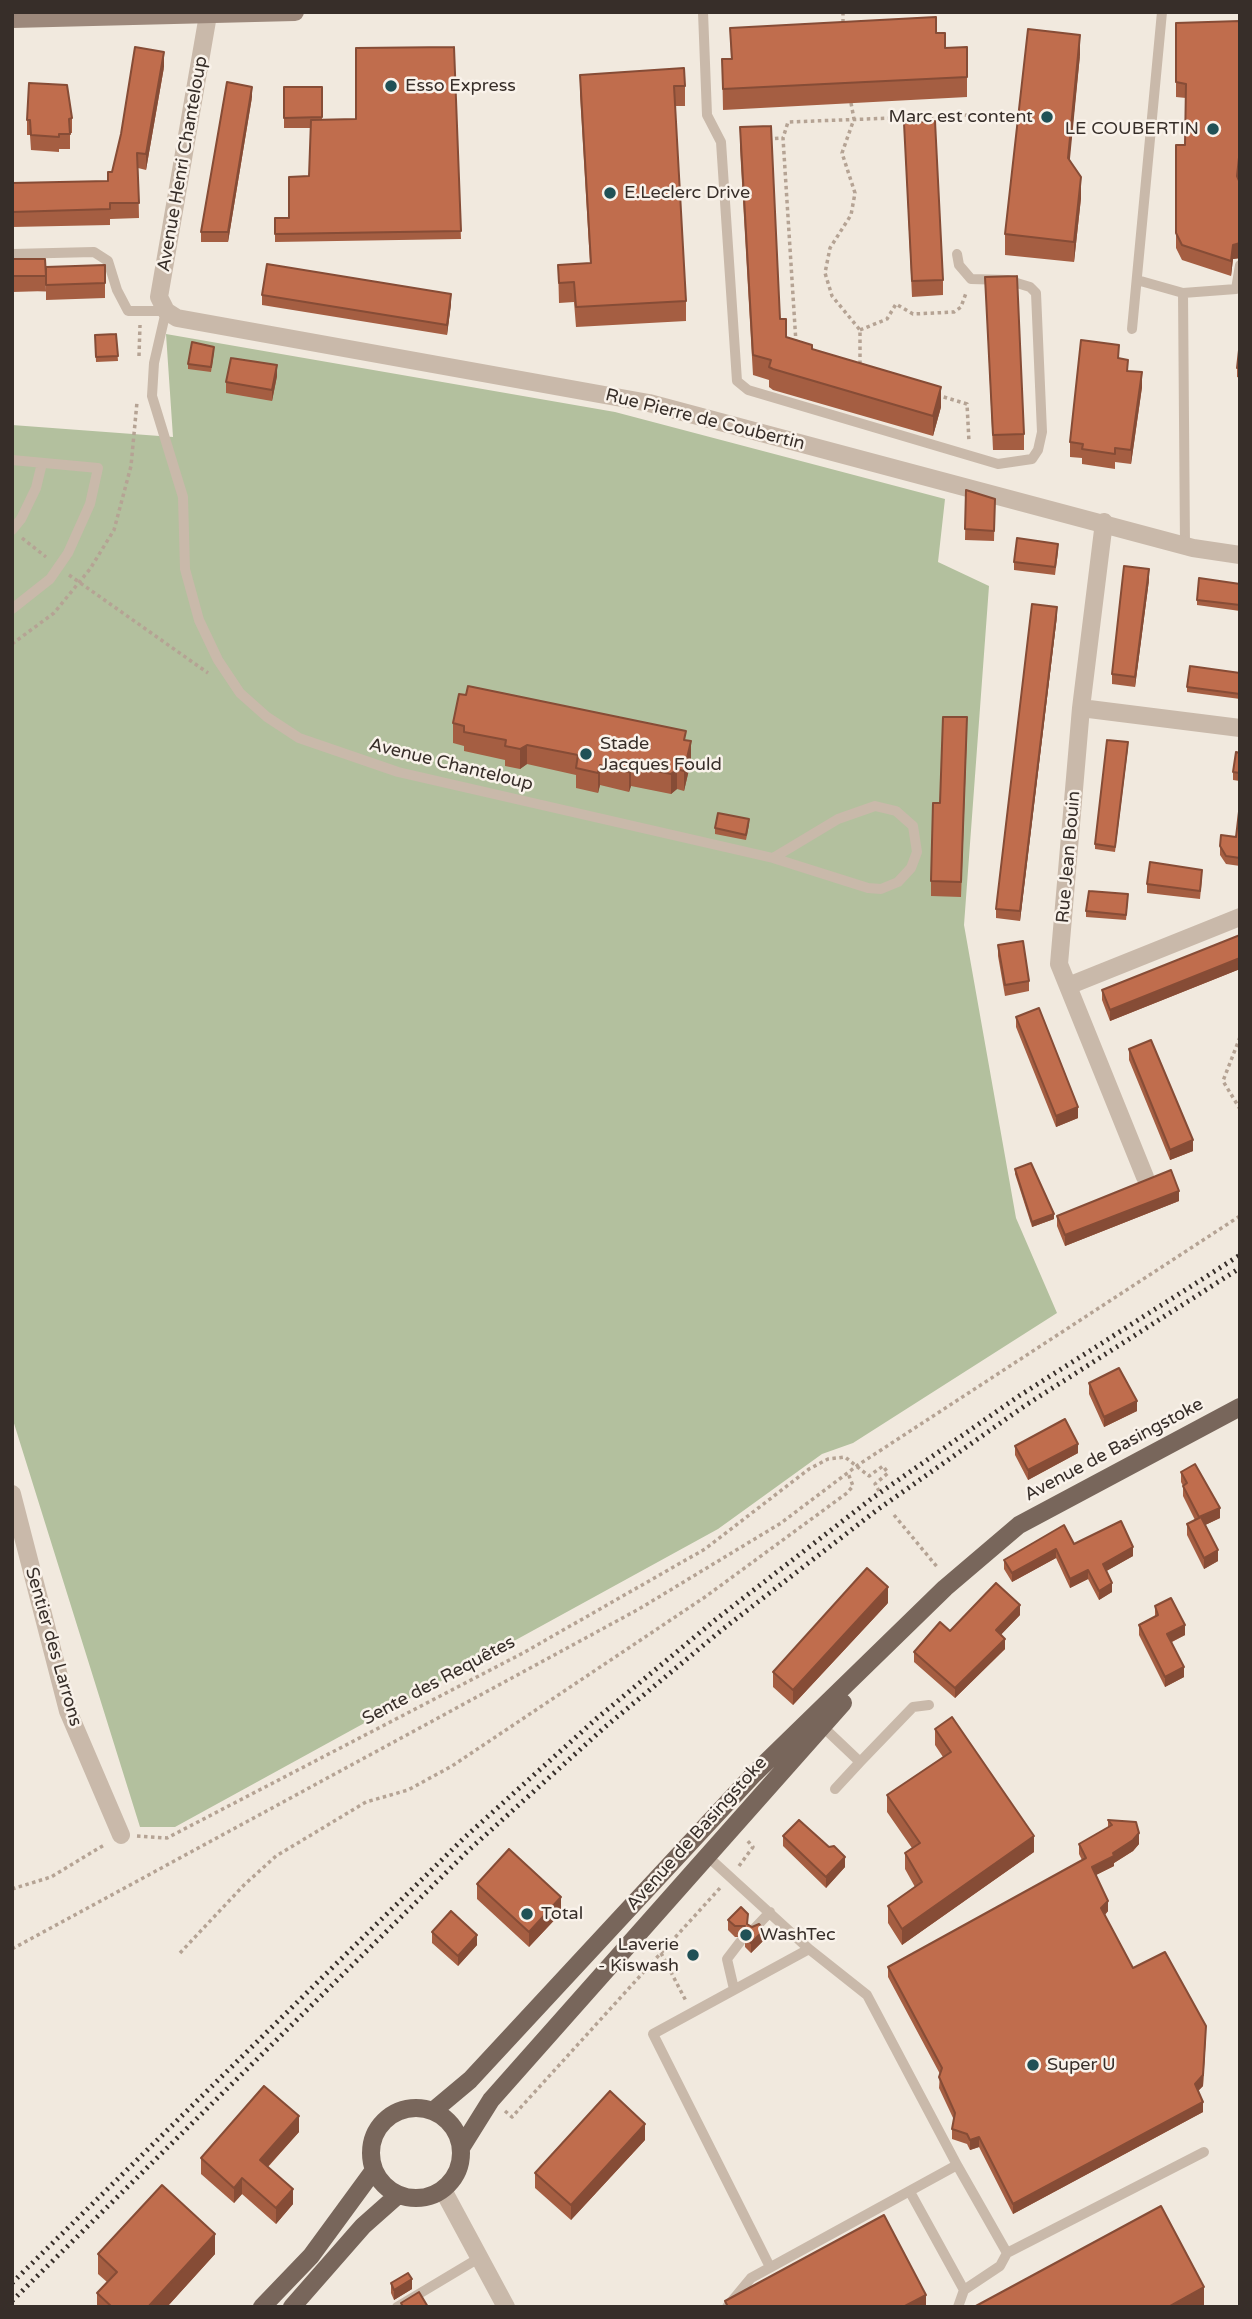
<!DOCTYPE html>
<meta charset="utf-8">
<style>
body{margin:0}
#map{position:relative;width:1252px;height:2319px;overflow:hidden;background:#f1e9de;font-family:"Varela Round",sans-serif}
canvas{display:block}
.frame{position:absolute;inset:0;border:14px solid #372e29;pointer-events:none}
</style>
<div id="map">
<canvas width="1252" height="2319"></canvas>
<div class="frame"></div>
</div>
<script>
const ctx = document.querySelector('canvas').getContext('2d');
ctx.lineJoin = 'round';
function fillPath(path, color) { ctx.fillStyle = color; ctx.fill(path, 'evenodd'); }
const shape = rows => new Path2D(rows.map(r => 'M' + r).join(''));
function strokePath(path, color, width, dash) { ctx.strokeStyle = color; ctx.lineWidth = width; ctx.lineCap = dash ? 'butt' : 'round'; ctx.setLineDash(dash || []); ctx.stroke(path); }
function label(font, color, halo, rows, align = 'center') {
  ctx.font = font + ' "Varela Round",sans-serif'; ctx.lineWidth = 5; ctx.setLineDash([]); ctx.textBaseline = 'middle'; ctx.strokeStyle = halo; ctx.fillStyle = color; for (const [text, x, y, turn = 0] of rows) {
    ctx.save(); ctx.translate(x, y); ctx.rotate((+turn || 0) * Math.PI / 180); ctx.textAlign = isNaN(turn) ? turn : align; if (halo) ctx.strokeText(text, 0, 0); ctx.fillText(text, 0, 0); ctx.restore();
  }
}
fillPath(shape([
 [166,334,615,412,945,499,938,562,989,586,964,925,1016,1218,1057,1313,853,1443,822,1454,718,1529,175,1827,140,1827,12,1417,12,425,173,437]
]), '#b3c09e');
strokePath(shape([
 [843,12,843,26],
 [851,103,854,119,842,153,855,193,851,215,830,248,825,273,832,296,860,330,860,366],
 [768,139,783,138],
 [860,330,887,319,896,304,913,314,954,312,961,307,966,293],
 [796,343,783,138,788,122,972,115],
 [139,356,140,325],
 [937,395,967,404,969,442],
 [22,538,46,557],
 [69,575,208,673],
 [12,644,54,613,90,569,114,530,131,466,137,402],
 [1240,1037,1223,1081,1240,1109],
 [894,1515,938,1568],
 [137,1836,167,1838,523,1653,705,1549,809,1469,828,1459,845,1457,869,1476,883,1466,888,1473,875,1484,879,1491],
 [739,1866,753,1847,746,1839],
 [12,1889,51,1877,104,1845],
 [12,1949,639,1609,781,1523,858,1465,1240,1216],
 [180,1953,244,1885,276,1856,366,1802,408,1790,452,1766,705,1597,847,1493,853,1486,848,1473],
 [661,1953,686,2001],
 [505,2111,512,2117,720,1888]
]), '#b5a394', 3.5, [3.5, 3.5]);
strokePath(shape([
 [703,12,707,115,721,142,737,381,748,390,998,464,1032,459,1038,450,1042,432,1036,293,1030,287,1007,280,971,279,959,265,957,254],
 [12,254,94,252,108,261,117,290,128,311,166,311,154,363,152,396,183,497,185,569,199,620,218,660,240,693,267,717,299,738,398,772,773,858,868,888,881,889,898,882,911,868,917,852,913,826,896,811,875,806,838,819,773,858],
 [1137,280,1183,293,1185,546],
 [1183,293,1236,289,1240,265],
 [1132,329,1162,12],
 [12,460,98,468,90,504,68,553,50,579,12,609],
 [12,530,21,519,36,488,42,463],
 [822,1726,860,1762,913,1707,929,1705],
 [835,1789,860,1762],
 [706,1855,809,1949,653,2034,770,2267],
 [753,1930,770,1912],
 [734,1989,727,1959,740,1942],
 [957,2165,1007,2253,1000,2266,964,2290],
 [910,2192,964,2290,958,2307],
 [1007,2253,1204,2152],
 [397,2307,479,2258],
 [727,2307,751,2278,957,2165,867,1995,809,1949]
]), '#c9b9aa', 10);
strokePath(shape([
 [208,15,159,297,166,311,177,318,649,403,1193,548,1240,555],
 [1104,522,1081,708,1059,964,1145,1177],
 [1081,708,1240,728],
 [1068,986,1240,917],
 [12,1494,68,1711,121,1835],
 [443,2190,506,2307]
]), '#c9b9aa', 18);
strokePath(shape([
 [12,19,295,12]
]), '#9c887b', 18);
strokePath(shape([
 '371 2153a45 45 0 1 1 90 0a45 45 0 1 1-90 0Z',
 [433,2111,470,2080,754,1774,945,1588,1019,1525,1240,1407],
 [461,2148,491,2100,843,1703],
 [262,2307,311,2256,374,2170],
 [292,2307,363,2226,398,2195]
]), '#78665b', 18);
strokePath(shape([
 [12,2283,464,1838,596,1719,715,1620,871,1499,1019,1396,1240,1255],
 [12,2301,470,1849,605,1727,723,1629,877,1510,1026,1405,1240,1268]
]), '#372e29', 5, [2, 5]);
fillPath(shape([
 [1240,21,1240,163,1238,179,1240,183,1240,258,1233,259,1231,276,1182,260,1176,248,1176,145,1185,145,1186,98,1176,97,1176,23],
 [730,28,936,33,945,48,967,47,967,97,723,110,722,59,731,59],
 [454,47,461,239,275,242,275,218,289,218,309,176,311,128,284,128,284,87,322,87,322,119,356,119],
 [1080,55,1069,161,1081,198,1074,262,1005,255,1005,234],
 [164,67,146,170,138,168,139,218,110,219,110,225,12,227,12,183,108,181],
 [580,75,685,86,685,106,675,106,686,301,686,321,576,327,574,302,559,303,558,265,590,263,580,95],
 [252,97,228,242,201,242,201,232],
 [72,118,72,133,70,133,70,149,59,149,59,152,31,150,30,135,27,135,27,120],
 [904,123,943,280,943,295,912,297],
 [740,127,780,319,786,337,941,407,933,436,773,390,769,387,769,380,753,375,740,148],
 [12,259,45,259,46,291,12,292],
 [105,265,105,298,46,300,46,267],
 [985,277,1024,434,1024,450,993,450],
 [262,295,451,304,447,335,262,305],
 [116,334,118,361,96,362,95,335],
 [1240,350,1240,378,1237,377,1237,368],
 [214,352,211,372,188,369,188,364],
 [1119,359,1142,387,1131,464,1115,462,1115,469,1082,464,1082,458,1070,457,1070,442],
 [277,376,272,401,226,393,226,382],
 [1240,458,1240,484,1238,483],
 [966,490,995,499,994,541,965,540],
 [1058,552,1055,575,1014,570,1014,562],
 [1149,580,1135,687,1112,684,1112,674],
 [1240,584,1240,611,1197,605,1197,600],
 [1057,616,1020,921,996,918,996,909],
 [1240,673,1240,699,1187,692,1187,687],
 [453,723,686,740,691,761,684,791,677,789,671,794,631,786,629,792,600,785,598,793,576,788,576,775,527,764,520,769,505,766,505,760,464,751,464,746,453,743],
 [967,733,961,897,931,896,931,881,940,803],
 [1128,748,1115,852,1095,849,1095,844],
 [1240,753,1240,781,1233,780,1233,772],
 [1240,803,1240,866,1226,864,1220,855,1220,846,1236,837],
 [749,825,746,840,715,834,715,828],
 [1202,878,1200,899,1147,893,1147,884],
 [1128,899,1126,920,1086,917,1086,911],
 [1240,935,1240,969,1110,1021,1102,1000,1102,990],
 [998,945,1029,981,1029,991,1005,996,998,956],
 [1016,1017,1078,1118,1056,1127,1016,1027],
 [1129,1049,1193,1151,1170,1160,1129,1060],
 [1015,1169,1054,1219,1032,1227,1015,1174],
 [1179,1201,1065,1246,1057,1226,1057,1216],
 [1089,1383,1137,1411,1104,1427,1089,1394],
 [1015,1446,1078,1453,1028,1480,1015,1455],
 [1181,1472,1220,1518,1205,1525,1218,1561,1204,1569,1187,1535,1187,1524,1195,1520,1183,1496,1183,1486,1181,1482],
 [1074,1544,1133,1556,1106,1571,1112,1592,1099,1600,1088,1579,1070,1588,1056,1558,1012,1582,1004,1569,1004,1560],
 [888,1603,793,1705,773,1687,773,1672],
 [1155,1606,1185,1635,1172,1642,1184,1677,1165,1687,1139,1635,1139,1625,1155,1617],
 [1020,1615,1001,1634,1005,1649,955,1698,914,1662,914,1652,950,1631],
 [935,1729,1034,1852,902,1945,888,1923,888,1906,915,1887,905,1869,905,1853,912,1848,887,1812,887,1795,943,1757,935,1745],
 [1108,1820,1139,1844,1133,1851,1114,1863,1114,1866,1096,1875,1108,1911,1105,1915,1133,1968,1206,2036,1203,2086,1198,2091,1203,2112,1013,2214,979,2147,970,2150,967,2144,952,2139,952,2129,954,2120,939,2088,940,2074,888,1977,888,1967,1082,1860,1079,1854,1079,1844,1108,1828],
 [783,1836,845,1867,826,1888,783,1846],
 [477,1884,561,1913,529,1947,477,1899],
 [728,1920,748,1925,764,1940,751,1953,745,1947,745,1937,735,1937,728,1930],
 [432,1932,477,1945,458,1966,432,1943],
 [299,2132,268,2167,293,2204,276,2224,242,2194,234,2203,201,2174,201,2158],
 [645,2140,571,2220,535,2188,535,2173],
 [98,2254,215,2254,167,2307,97,2307,97,2293,107,2282,98,2274],
 [391,2283,412,2289,394,2300,391,2293]
]), '#a55e42');
fillPath(shape([
 [1080,35,1080,55,1068,179,1068,158],
 [164,52,164,67,146,170,146,154],
 [252,87,252,97,228,242,228,232],
 [1240,148,1240,163,1237,191,1237,176],
 [1081,177,1081,198,1074,262,1074,242],
 [1240,243,1240,258,1233,259,1231,276,1231,261,1233,245],
 [451,294,451,304,447,335,447,325],
 [277,365,277,376,272,401,272,390],
 [1142,372,1142,387,1131,464,1131,450],
 [941,387,941,407,933,436,933,416],
 [1149,569,1149,580,1135,687,1135,677],
 [1057,607,1057,616,1020,921,1020,911],
 [691,741,691,761,684,791,684,771],
 [527,745,527,764,520,769,520,749],
 [600,765,600,785,598,793,598,773],
 [631,766,631,786,629,792,629,772],
 [677,769,677,789,671,794,671,774],
 [1240,958,1240,969,1110,1021,1110,1010],
 [1078,1107,1078,1118,1056,1127,1056,1116],
 [1193,1140,1193,1151,1170,1160,1170,1150],
 [1179,1191,1179,1201,1065,1246,1065,1235],
 [1054,1214,1054,1219,1032,1227,1032,1222],
 [1137,1401,1137,1411,1104,1427,1104,1417],
 [1078,1444,1078,1453,1028,1480,1028,1470],
 [1220,1508,1220,1518,1199,1528,1199,1517],
 [1133,1547,1133,1556,1103,1573,1103,1564],
 [1056,1549,1056,1558,1012,1582,1012,1573],
 [1218,1550,1218,1561,1204,1569,1204,1558],
 [1088,1570,1088,1579,1070,1588,1070,1579],
 [1112,1583,1112,1592,1099,1600,1099,1591],
 [888,1587,888,1603,793,1705,793,1690],
 [1020,1605,1020,1615,996,1640,996,1630],
 [1185,1625,1185,1635,1167,1644,1167,1634],
 [1005,1639,1005,1649,955,1698,955,1688],
 [1184,1667,1184,1677,1165,1687,1165,1677],
 [1139,1833,1139,1844,1133,1851,1114,1863,1114,1866,1092,1877,1092,1867,1113,1853],
 [1034,1836,1034,1852,902,1945,902,1929],
 [845,1857,845,1867,826,1888,826,1877],
 [561,1897,561,1913,529,1947,529,1932],
 [1108,1901,1108,1911,1101,1919,1101,1908],
 [764,1930,764,1940,751,1953,751,1943],
 [477,1935,477,1945,458,1966,458,1956],
 [1206,2026,1203,2086,1195,2094,1195,2084],
 [1203,2102,1203,2112,1013,2214,1013,2204],
 [299,2116,299,2132,260,2175,260,2160],
 [645,2124,645,2140,571,2220,571,2205],
 [979,2137,979,2147,970,2150,970,2140],
 [242,2178,242,2194,234,2203,234,2188],
 [293,2189,293,2204,276,2224,276,2208],
 [215,2234,215,2254,167,2307,148,2307],
 [412,2279,412,2289,394,2300,394,2290],
 [1204,2287,1204,2307,1168,2307],
 [926,2295,926,2307,903,2307]
]), '#864c36');
const building = shape([
 [936,17,936,33,945,33,945,48,967,47,967,77,723,89,722,59,732,59,730,28,936,17],
 [1240,21,1240,148,1237,176,1240,183,1240,243,1233,245,1231,261,1182,245,1176,233,1176,145,1185,145,1186,84,1176,82,1176,23,1240,21],
 [1028,29,1080,35,1068,158,1081,177,1074,242,1005,234,1028,29],
 [135,47,164,52,146,154,137,153,139,203,110,203,110,209,12,212,12,183,108,181,108,172,112,172,121,134,135,47],
 [454,47,461,231,275,234,275,218,289,218,289,177,309,176,311,120,356,119,356,48,454,47],
 [684,68,685,86,674,86,686,301,576,307,574,282,559,283,558,265,591,263,580,75,684,68],
 [227,82,252,87,228,232,201,232,227,82],
 [29,83,67,85,72,118,69,119,70,134,59,134,59,137,31,135,30,120,27,120,29,83],
 [284,87,322,87,322,117,284,118,284,87],
 [935,121,943,280,912,281,904,123,935,121],
 [771,126,780,319,786,319,786,337,812,345,812,349,941,387,933,416,773,369,769,367,771,360,753,355,740,127,771,126],
 [12,259,45,259,46,276,12,276,12,259],
 [267,264,451,294,447,325,262,295,267,264],
 [105,265,105,283,46,285,46,267,105,265],
 [1017,276,1024,434,993,435,985,277,1017,276],
 [116,334,118,356,96,357,95,335,116,334],
 [1081,340,1119,345,1118,358,1128,360,1127,371,1142,372,1131,450,1115,448,1115,454,1082,449,1083,444,1070,442,1081,340],
 [192,342,214,347,211,367,188,364,192,342],
 [1239,350,1240,350,1240,368,1237,368,1239,350],
 [231,358,277,365,272,390,226,382,231,358],
 [966,490,995,499,994,531,965,529,966,490],
 [1017,538,1058,544,1055,567,1014,562,1017,538],
 [1124,566,1149,569,1135,677,1112,674,1124,566],
 [1199,578,1240,584,1240,605,1197,600,1199,578],
 [1032,604,1057,607,1020,911,996,909,1032,604],
 [1190,666,1240,673,1240,694,1187,687,1190,666],
 [468,686,686,731,684,740,691,741,684,771,677,769,671,774,631,766,629,772,600,765,598,773,576,768,578,755,527,745,520,749,505,746,506,740,464,732,464,726,453,723,459,694,466,695,468,686],
 [943,717,967,717,961,882,931,881,933,803,940,803,943,717],
 [1107,740,1128,742,1115,847,1095,844,1107,740],
 [1236,752,1240,753,1240,773,1233,772,1236,752],
 [1240,803,1240,858,1226,856,1220,846,1221,835,1236,837,1240,803],
 [718,813,749,819,746,835,715,828,718,813],
 [1150,862,1202,870,1200,891,1147,884,1150,862],
 [1089,891,1128,894,1126,915,1086,911,1089,891],
 [1240,935,1240,958,1110,1010,1102,990,1240,935],
 [1023,941,1029,981,1005,985,998,945,1023,941],
 [1039,1008,1078,1107,1056,1116,1016,1017,1039,1008],
 [1151,1040,1193,1140,1170,1150,1129,1049,1151,1040],
 [1031,1163,1054,1214,1032,1222,1015,1169,1031,1163],
 [1171,1170,1179,1191,1065,1235,1057,1216,1171,1170],
 [1119,1368,1137,1401,1104,1417,1089,1383,1119,1368],
 [1065,1419,1078,1444,1028,1470,1015,1446,1065,1419],
 [1195,1464,1220,1508,1199,1517,1183,1486,1187,1483,1181,1472,1195,1464],
 [1201,1517,1218,1550,1204,1558,1187,1524,1201,1517],
 [1121,1521,1133,1547,1103,1564,1112,1583,1099,1591,1088,1570,1070,1579,1056,1549,1012,1573,1004,1560,1064,1525,1074,1544,1121,1521],
 [867,1568,888,1587,793,1690,773,1672,867,1568],
 [996,1583,1020,1605,996,1630,1005,1639,955,1688,914,1652,940,1622,950,1631,996,1583],
 [1171,1598,1185,1625,1167,1634,1184,1667,1165,1677,1139,1625,1158,1615,1155,1606,1171,1598],
 [952,1717,1034,1836,902,1929,888,1906,922,1882,905,1853,920,1843,887,1795,951,1752,935,1729,952,1717],
 [799,1820,829,1847,834,1846,845,1857,826,1877,783,1836,799,1820],
 [1108,1820,1136,1822,1139,1833,1133,1840,1113,1853,1114,1856,1092,1867,1108,1901,1101,1908,1133,1968,1165,1952,1206,2026,1203,2075,1195,2084,1203,2102,1013,2204,979,2137,970,2140,967,2134,952,2129,955,2113,939,2077,942,2068,888,1967,1086,1858,1079,1844,1112,1825,1108,1820],
 [509,1849,561,1897,529,1932,477,1884,509,1849],
 [741,1907,748,1914,747,1924,752,1927,759,1924,764,1930,751,1943,745,1937,745,1926,735,1926,728,1920,741,1907],
 [451,1911,477,1935,458,1956,432,1932,451,1911],
 [264,2086,299,2116,260,2160,293,2189,276,2208,242,2178,234,2188,201,2158,264,2086],
 [610,2091,645,2124,571,2205,535,2173,610,2091],
 [162,2185,215,2234,148,2307,112,2307,97,2293,117,2272,98,2254,162,2185],
 [1161,2206,1204,2287,1168,2307,974,2307,1161,2206],
 [884,2215,926,2295,903,2307,728,2307,725,2301,884,2215],
 [408,2273,412,2279,394,2290,391,2283,408,2273],
 [419,2292,428,2307,403,2307,401,2303,419,2292]
]);
fillPath(building, '#c06d4d');
strokePath(building, '#864c36', 2);
for (const [x, y, r, color] of [
 [391,86,7,"#215156"],
 [1047,117,7,"#215156"],
 [1213,129,7,"#215156"],
 [610,193,7,"#215156"],
 [586,754,7,"#215156"],
 [527,1914,7,"#215156"],
 [746,1935,7,"#215156"],
 [693,1955,7,"#215156"],
 [1033,2065,7,"#215156"]
]) { const dot = new Path2D(); dot.arc(x, y, r, 0, 2 * Math.PI); ctx.fillStyle = color; ctx.fill(dot); strokePath(dot, '#f9f2ea', 2.5); }
label('18px', '#372e29', '#f9f2ea', [
 ["Esso Express",405,86],
 ["Marc est content",1033,117,"right"],
 ["LE COUBERTIN",1199,129,"right"],
 ["E.Leclerc Drive",624,193],
 ["Stade",600,744],
 ["Jacques Fould",600,765],
 ["Total",541,1914],
 ["WashTec",760,1935],
 ["Laverie",679,1945,"right"],
 ["- Kiswash",679,1966,"right"],
 ["Super U",1047,2065]
], 'left');
label('18px', '#372e29', '#f9f2ea', [
 ["Avenue Henri Chanteloup",183,164,-80],
 ["Rue Pierre de Coubertin",705,420,14],
 ["Avenue Chanteloup",451,765,14],
 ["Rue Jean Bouin",1069,857,-85],
 ["Avenue de Basingstoke",1114,1450,-28],
 ["Sentier des Larrons",53,1647,74],
 ["Sente des Requêtes",439,1681,-28],
 ["Avenue de Basingstoke",697,1834,-48]
]);
</script>
